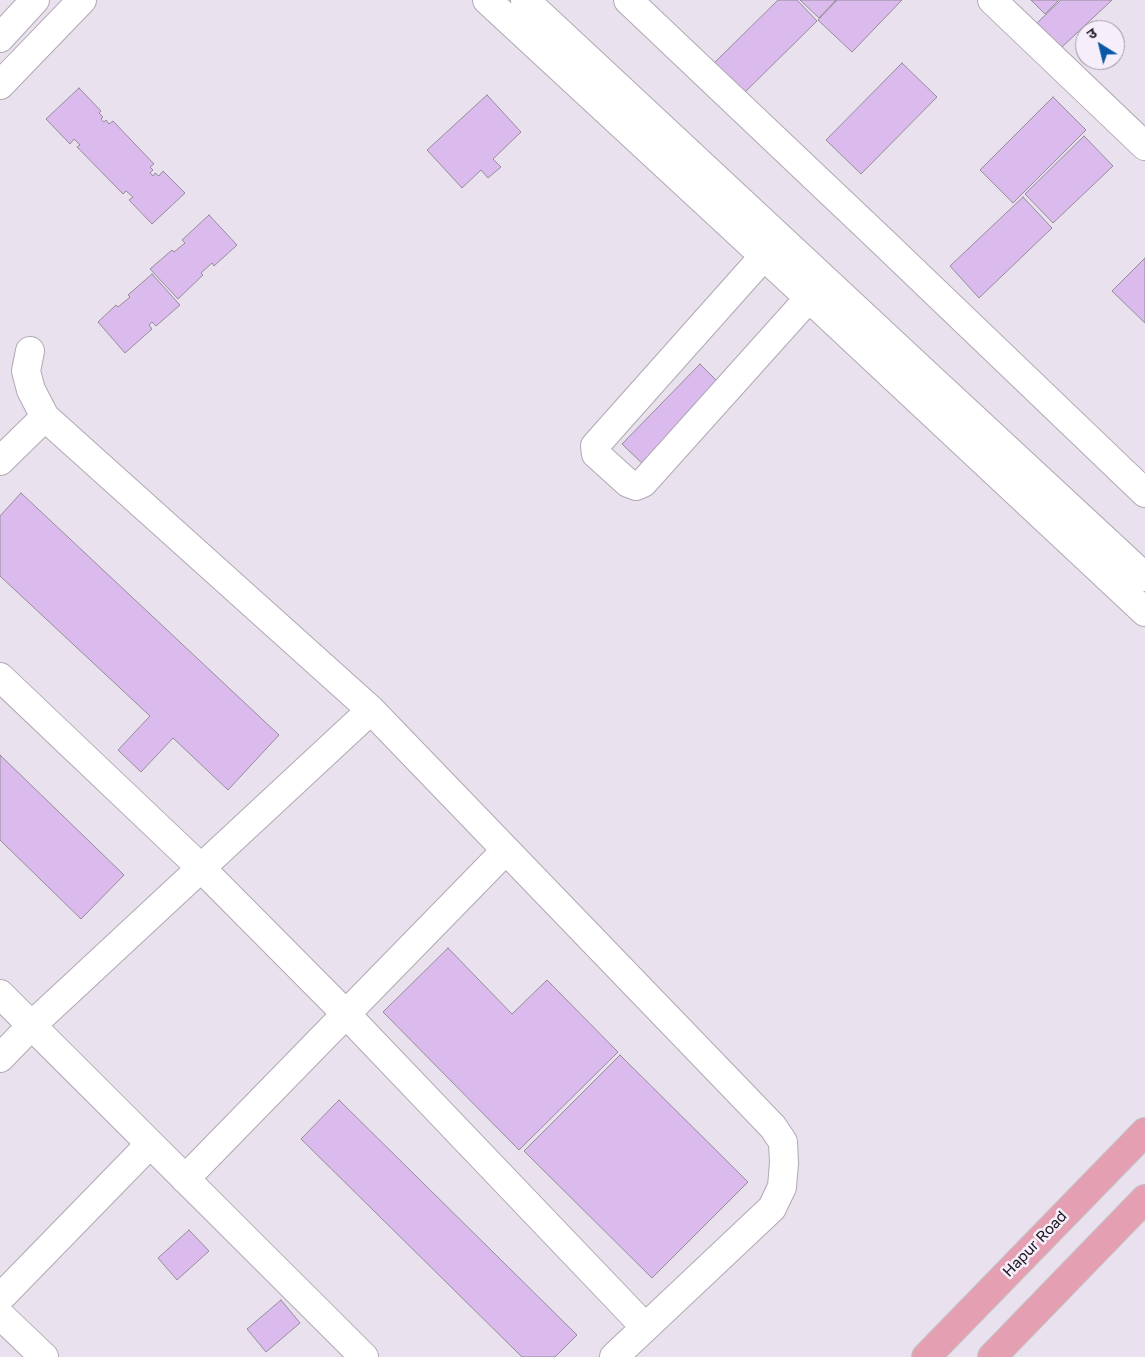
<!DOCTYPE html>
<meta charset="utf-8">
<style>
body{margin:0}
#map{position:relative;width:1145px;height:1357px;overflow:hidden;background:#e9e1ed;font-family:"Golos Text","Noto Sans Devanagari",sans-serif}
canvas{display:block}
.north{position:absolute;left:1075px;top:20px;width:50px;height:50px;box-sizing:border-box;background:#f6eefb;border:1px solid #9e98a2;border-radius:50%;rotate:324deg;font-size:14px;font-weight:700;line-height:20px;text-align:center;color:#1b181d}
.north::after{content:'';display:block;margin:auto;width:18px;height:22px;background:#0958a7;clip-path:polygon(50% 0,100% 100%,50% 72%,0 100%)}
</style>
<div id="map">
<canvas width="1145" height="1357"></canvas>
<div class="north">उ</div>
</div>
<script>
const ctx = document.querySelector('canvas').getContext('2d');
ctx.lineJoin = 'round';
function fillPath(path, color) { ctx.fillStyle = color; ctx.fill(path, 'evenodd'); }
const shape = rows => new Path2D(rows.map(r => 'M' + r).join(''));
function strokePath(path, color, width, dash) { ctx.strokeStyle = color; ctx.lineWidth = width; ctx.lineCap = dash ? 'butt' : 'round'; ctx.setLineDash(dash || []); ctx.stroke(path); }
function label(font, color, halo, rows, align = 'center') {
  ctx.font = font + ' "Golos Text",sans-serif'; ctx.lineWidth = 5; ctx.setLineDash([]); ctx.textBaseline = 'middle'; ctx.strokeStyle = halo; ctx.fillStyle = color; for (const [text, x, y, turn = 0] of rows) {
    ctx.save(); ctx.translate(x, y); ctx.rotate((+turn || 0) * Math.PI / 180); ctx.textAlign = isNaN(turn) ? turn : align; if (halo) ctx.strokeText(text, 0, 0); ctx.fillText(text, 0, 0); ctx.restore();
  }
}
const building = shape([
 [778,0,797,0,817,21,739,98,709,68,778,0],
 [800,0,836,0,819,18,800,0],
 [837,0,902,0,852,52,818,20,837,0],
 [1031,0,1059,0,1045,14,1031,0],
 [1061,0,1112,0,1061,48,1037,23,1061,0],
 [902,63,937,97,861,174,826,140,902,63],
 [79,88,101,111,99,113,103,117,101,119,104,122,106,120,109,124,113,121,154,164,150,167,153,170,150,173,153,176,155,173,159,176,163,171,185,193,152,224,129,200,133,197,126,191,123,194,77,147,80,145,74,139,70,144,46,119,79,88],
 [487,95,521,132,493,159,501,167,488,178,481,170,462,188,427,150,487,95],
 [1053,97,1086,130,1013,203,980,170,1053,97],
 [1084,136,1113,166,1053,223,1025,194,1084,136],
 [1023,197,1052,228,979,298,950,266,1023,197],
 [209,215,237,245,214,266,212,263,201,273,203,275,178,299,150,269,172,250,174,252,185,243,182,240,209,215],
 [1145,258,1145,323,1112,291,1145,258],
 [152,274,180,305,156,326,152,322,149,325,152,329,125,353,98,322,116,305,118,307,130,297,128,295,152,274],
 [700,364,726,390,648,469,622,444,700,364],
 [21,493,279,735,228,790,173,738,141,772,118,750,150,716,0,576,0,516,21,493],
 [0,755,124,875,81,919,0,840,0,755],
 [448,948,512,1014,547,980,618,1052,519,1150,383,1012,448,948],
 [620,1055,748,1182,652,1278,524,1151,620,1055],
 [339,1100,577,1335,555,1357,522,1357,301,1139,339,1100],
 [189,1230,209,1251,177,1280,158,1258,189,1230],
 [281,1300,300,1323,266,1352,247,1329,281,1300]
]);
fillPath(building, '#dbbaed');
strokePath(building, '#948d98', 1);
const minor = shape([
 [487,0,809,298,1145,612],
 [525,0,925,373,1145,577],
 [628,0,880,239,1145,493],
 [992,0,1145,146],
 [0,38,35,0],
 [0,85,82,0],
 [764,256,602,438,595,446,596,454,628,483,636,486,643,483,809,298],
 [30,351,26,371,31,390,45,417],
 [0,461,45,417,371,710,773,1127,783,1142,784,1163,782,1187,772,1208,614,1357],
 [0,677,201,868,346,1014,645,1327],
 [0,994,364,1357],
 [0,1058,31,1026,371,710],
 [185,1179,506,850],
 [0,1298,150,1144],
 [0,1315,44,1357]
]);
const major = shape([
 [926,1357,1145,1132],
 [992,1357,1145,1199]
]);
strokePath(minor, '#b0a8b4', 30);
strokePath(major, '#c4c3c4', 30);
strokePath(minor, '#fff', 28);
strokePath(major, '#e4a0b2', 28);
label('15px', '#1b181d', '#f6eefb', [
 ["Hapur Road",1035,1244,-46]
]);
</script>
